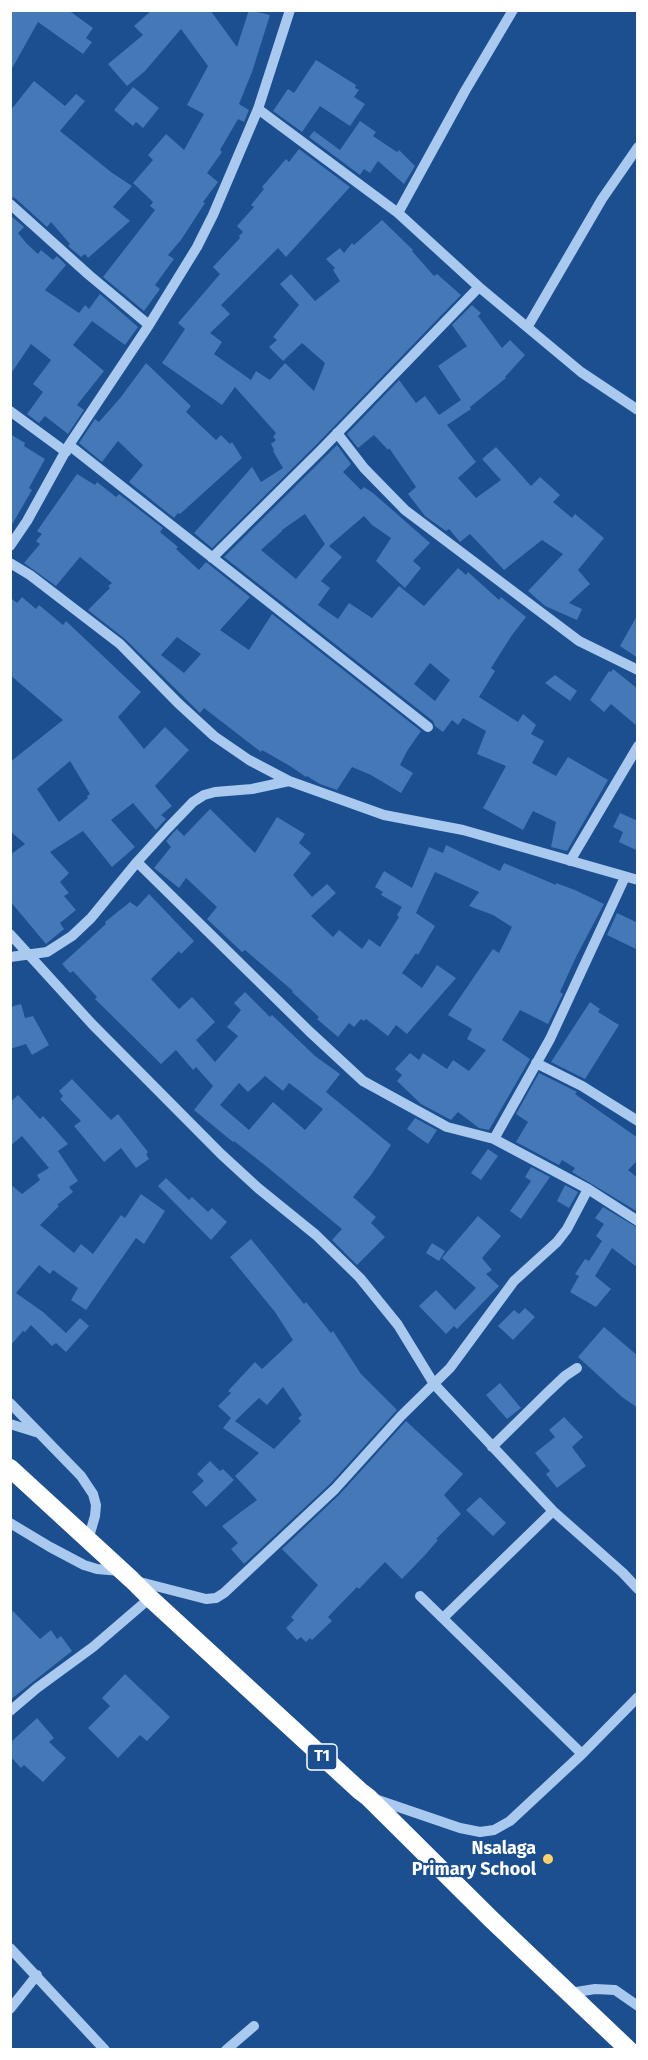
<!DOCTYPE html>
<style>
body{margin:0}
#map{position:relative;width:648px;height:2060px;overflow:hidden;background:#1b4f8f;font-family:"Fira Sans",sans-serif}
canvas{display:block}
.frame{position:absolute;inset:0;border:12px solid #fff;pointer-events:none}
</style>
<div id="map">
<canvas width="648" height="2060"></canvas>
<div class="frame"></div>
</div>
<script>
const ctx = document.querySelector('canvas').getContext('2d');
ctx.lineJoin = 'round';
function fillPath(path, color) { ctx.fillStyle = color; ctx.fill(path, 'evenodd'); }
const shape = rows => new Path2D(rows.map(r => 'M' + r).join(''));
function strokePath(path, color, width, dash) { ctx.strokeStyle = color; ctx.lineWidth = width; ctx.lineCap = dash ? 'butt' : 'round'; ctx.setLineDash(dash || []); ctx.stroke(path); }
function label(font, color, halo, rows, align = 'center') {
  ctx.font = font + ' "Fira Sans",sans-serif'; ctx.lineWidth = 4.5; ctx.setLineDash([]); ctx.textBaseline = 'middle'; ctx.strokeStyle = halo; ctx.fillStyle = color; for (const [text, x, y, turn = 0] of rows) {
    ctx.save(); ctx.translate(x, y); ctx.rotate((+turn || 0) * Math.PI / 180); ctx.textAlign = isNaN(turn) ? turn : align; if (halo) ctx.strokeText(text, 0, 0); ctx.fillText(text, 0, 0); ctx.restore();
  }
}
fillPath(shape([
 [10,10,68,10,93,28,86,38,92,42,83,54,38,22,10,72],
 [152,10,210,10,237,47,249,10,270,15,252,72,239,104,249,110,244,122,238,119,220,150,222,152,207,173,218,182,203,202,205,203,181,240,168,255,174,259,155,285,160,289,144,311,103,277,155,210,150,206,153,202,133,183,153,160,148,155,166,134,184,150,204,114,187,105,208,66,181,29,145,71,127,86,108,64,143,35,134,26],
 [316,60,356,85,355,88,359,90,354,97,365,104,350,126,320,106,302,132,273,111,288,89,294,93],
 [34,81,65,106,76,94,85,101,60,131,111,172,132,186,113,207,130,221,88,258,85,254,81,257,68,246,70,244,51,222,47,227,15,198,10,197,10,111],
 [133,87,159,108,143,128,136,122,133,126,114,110],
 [360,121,376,132,373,136,397,152,399,150,415,166,404,184,378,161,370,173,364,169,360,175,309,137,314,131,340,150],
 [299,149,350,187,286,257,278,248,221,305,230,314,210,333,222,342,214,354,251,380,256,371,270,380,285,363,314,391,325,363,302,343,283,361,269,347,277,340,273,337,299,305,280,284,291,274,315,301,340,281,333,270,335,268,326,259,340,248,344,253,352,243,354,245,382,220,413,250,412,251,434,276,437,274,461,295,316,445,212,548,194,533,252,467,261,482,283,468,273,451,274,450,271,444,276,440,273,437,276,433,235,387,222,405,162,363,185,329,178,323,220,274,213,267,240,238,239,236,243,232,237,226,254,207,251,205,264,189,262,187,286,159,289,162],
 [10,215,24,227,18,233,27,244,38,254,41,250,53,260,57,256,66,265,45,290,79,313,85,305,89,309,100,294,138,327,125,345,92,321,73,345,104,371,77,405,84,410,68,434,45,416,39,423,27,414,43,392,33,384,51,360,31,344,10,375],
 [472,305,481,313,478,316,502,348,510,340,525,355,505,377,506,378,470,407,471,409,447,425,476,462,458,478,476,498,501,480,482,459,496,447,531,486,540,477,560,495,553,502,572,518,575,514,604,538,578,570,590,584,569,603,582,609,577,620,545,606,528,591,563,554,542,540,504,570,470,534,460,542,449,529,446,531,425,516,408,494,416,487,389,448,388,450,374,435,358,448,347,434,399,380,416,403,425,396,439,415,461,400,438,366,467,346,452,325],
 [146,363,191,406,186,412,216,440,221,435,230,444,232,442,242,458,180,514,178,513,174,518,129,482,143,465,118,441,102,462,79,443,95,419,99,422,121,397],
 [10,434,25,443,24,446,45,459,29,488,32,490,10,528],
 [337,445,351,464,343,472,361,490,364,487,373,493,430,543,413,561,421,568,405,588,376,561,391,538,372,525,364,516,329,546,342,557,321,581,330,588,318,605,338,619,349,603,372,618,399,586,424,606,458,568,466,575,468,572,499,600,501,597,526,617,512,635,491,668,495,671,479,697,518,722,523,714,536,725,531,734,544,741,532,763,556,776,568,757,608,780,567,851,551,847,556,822,533,811,523,830,483,808,506,766,477,754,486,731,463,718,458,725,452,720,443,732,435,726,433,721,224,557],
 [305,514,325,544,296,579,261,550,282,531,282,530],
 [430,663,450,680,435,701,414,684],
 [77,474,95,485,97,482,116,497,119,494,163,528,160,532,178,547,176,549,199,570,206,562,250,597,220,630,249,650,272,614,421,731,407,751,400,765,413,773,401,793,371,775,352,767,337,790,320,784,307,776,306,777,290,766,262,750,261,752,204,708,200,713,125,639,88,610,110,588,108,586,112,583,80,557,56,586,24,563,40,544,36,541,42,534,37,531],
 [177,637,201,654,184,673,161,655],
 [10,597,17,603,22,597,36,609,39,605,63,625,66,621,141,692,118,717,144,749,165,727,189,750,155,786,172,806,161,815,166,819,156,830,133,803,111,820,135,847,112,867,83,831,50,852,69,873,60,882,69,893,64,896,76,910,60,923,64,929,46,944,10,901,10,855,25,844,10,831,10,762,63,720,10,675],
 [70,761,90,794,87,796,88,798,59,822,37,789],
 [638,614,638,658,620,646],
 [613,669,638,689,638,727,611,704,604,712,590,700,609,671,611,672],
 [555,675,577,691,570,701,545,683],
 [210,809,255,853,277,817,305,834,299,843,311,853,293,875,312,897,327,884,336,893,311,916,333,937,339,930,362,949,369,939,380,947,399,917,397,915,402,907,381,895,383,892,375,887,384,871,412,888,429,847,443,853,446,845,500,871,504,863,556,885,556,883,575,890,604,904,576,957,560,992,563,994,548,1024,520,1010,502,1040,530,1059,489,1130,479,1128,458,1112,451,1120,421,1104,397,1081,402,1075,395,1069,410,1053,419,1060,423,1053,447,1069,453,1060,469,1071,486,1050,467,1039,472,1029,448,1015,493,949,499,953,512,927,493,915,469,906,479,892,435,872,416,913,435,926,418,955,416,953,402,973,422,988,437,965,456,978,407,1034,396,1025,388,1036,366,1019,364,1021,361,1019,354,1027,349,1023,338,1037,317,1019,319,1017,292,992,293,991,245,950,242,952,207,919,217,907,186,878,179,888,154,868,171,847,166,841,173,833,177,829,184,836],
 [620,813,638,821,638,851,619,842,623,832,613,827],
 [149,894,194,941,181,954,179,951,151,979,179,1009,192,997,215,1022,196,1040,215,1062,238,1036,227,1027,241,1010,234,1003,245,992,270,1017,272,1015,315,1056,340,1074,326,1092,391,1145,371,1175,353,1197,376,1217,371,1223,385,1237,357,1265,332,1240,342,1229,266,1166,234,1141,233,1142,194,1110,213,1086,196,1067,193,1070,176,1050,161,1064,95,999,97,997,73,971,70,973,62,964,106,924,105,922,130,902,137,907],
 [265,1076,283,1091,289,1083,323,1109,305,1130,273,1102,249,1130,220,1105,239,1083,248,1092],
 [617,913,638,923,638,950,607,935],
 [590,1002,600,1009,598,1012,619,1025,585,1079,551,1062],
 [21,1004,25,1018,33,1016,49,1045,32,1055,26,1044,10,1049,10,1007],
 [539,1073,577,1092,575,1094,638,1138,638,1160,628,1170,638,1178,638,1212,572,1172,575,1168,562,1160,559,1165,516,1142,528,1122,516,1114],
 [72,1079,111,1120,118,1114,148,1152,146,1154,149,1159,136,1168,121,1148,104,1162,74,1126,81,1121,60,1099,63,1096,59,1091],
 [18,1095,40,1119,43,1116,68,1144,58,1151,78,1181,69,1187,73,1192,57,1205,59,1206,40,1225,74,1253,81,1244,93,1254,121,1215,125,1218,141,1194,165,1211,144,1244,136,1238,86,1310,71,1300,78,1288,53,1270,50,1274,39,1265,16,1293,43,1312,66,1333,80,1318,89,1326,66,1352,56,1343,52,1346,31,1325,25,1332,23,1331,10,1346,10,1184,22,1194,40,1180,37,1175,49,1168,22,1136,10,1146,10,1102],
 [415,1118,437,1130,428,1144,407,1129],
 [488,1149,498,1156,481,1180,471,1173],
 [531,1167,550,1177,521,1219,510,1211,531,1181,525,1177],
 [166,1178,189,1200,192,1197,208,1212,212,1208,227,1222,211,1240,158,1186],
 [565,1185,578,1192,569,1208,557,1201],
 [603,1207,638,1228,638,1268,612,1248,595,1276,611,1289,596,1307,570,1292,579,1276,575,1274,585,1259,589,1261,602,1241,596,1236,604,1224,595,1218],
 [478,1216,501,1236,482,1258,492,1270,486,1274,499,1286,457,1329,454,1326,446,1334,419,1306,436,1290,455,1310,476,1288,442,1258],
 [251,1239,304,1304,306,1302,331,1333,333,1331,361,1374,397,1410,330,1484,244,1564,231,1549,238,1543,222,1526,257,1500,235,1476,259,1453,223,1428,231,1418,218,1406,231,1393,228,1391,255,1362,262,1369,293,1340,275,1312,230,1257],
 [283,1387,302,1415,298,1418,301,1421,274,1449,235,1421,259,1398,267,1405],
 [432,1243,445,1251,439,1261,426,1253],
 [525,1308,535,1317,513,1340,498,1326,514,1310,519,1314],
 [604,1327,638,1356,638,1408,622,1397,578,1357],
 [500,1383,521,1408,507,1419,486,1395],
 [564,1417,583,1437,572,1447,586,1466,557,1488,546,1474,550,1471,535,1453,555,1437,549,1430],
 [406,1421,463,1474,444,1495,461,1514,436,1539,438,1540,426,1554,402,1579,385,1562,359,1589,357,1587,328,1617,332,1621,312,1640,310,1638,306,1642,301,1637,297,1640,286,1628,294,1620,291,1617,318,1585,282,1549,340,1494],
 [210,1461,220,1471,223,1469,234,1480,206,1507,192,1492,204,1481,197,1474],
 [480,1497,506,1523,493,1536,466,1510],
 [10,1608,40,1639,51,1630,57,1639,61,1636,72,1651,10,1700],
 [125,1674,170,1717,147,1741,140,1735,118,1758,88,1728,110,1706,102,1698],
 [37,1718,54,1738,49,1742,66,1758,43,1782,24,1765,21,1768,10,1756,10,1743]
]), '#4478b7');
strokePath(shape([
 [258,109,398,213,479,287,581,372,638,410],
 [10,204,89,275,149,325],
 [398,213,465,91,513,10],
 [528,326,602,199,638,147],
 [10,411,66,452],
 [337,433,364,468,405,510,579,641,638,670],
 [69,445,428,727],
 [10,546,27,521,69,445,149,325,197,247,213,215,258,109,290,10],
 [212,558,321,450,479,287],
 [10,563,30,575,120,644,178,703,214,736,249,760,289,781,384,815,463,830,638,880],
 [570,861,638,746],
 [137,862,310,1032,363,1081,447,1127,494,1139,588,1189,638,1221],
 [10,934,92,1024,221,1154,258,1188,316,1235,360,1278,398,1325,434,1384,553,1511,623,1573,638,1589],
 [10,957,47,952,72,936,91,918,137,862,168,828,193,802,204,795,215,792,252,789,289,781],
 [536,1063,582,1086,638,1121],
 [494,1139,550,1039,625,877],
 [10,1403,81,1476,93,1494,96,1505,95,1516,88,1540],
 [10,1424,39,1433],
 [492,1447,548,1392,565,1376,577,1368],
 [10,1523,50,1547,84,1565,97,1569,121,1571],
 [136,1581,206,1599,216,1598,224,1593,335,1489,401,1416,450,1368,514,1281,557,1242,567,1229,588,1189],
 [420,1596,582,1754],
 [443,1618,553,1511],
 [10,1711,37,1688,93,1647,150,1598],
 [375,1799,460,1828,480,1832,494,1830,510,1821,582,1754,638,1697],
 [10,1948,105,2050],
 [570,1993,595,1989,615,1990,638,2006],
 [10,2009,37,1975],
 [226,2050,254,2026]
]), '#a9c9ee', 10);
strokePath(shape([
 [10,1468,132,1580,150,1598,360,1791,368,1797,491,1919,629,2050]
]), '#fff', 18);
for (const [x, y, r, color] of [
 [548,1859,6,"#ffd166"]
]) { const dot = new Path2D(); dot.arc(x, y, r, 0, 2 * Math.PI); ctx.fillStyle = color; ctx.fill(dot); strokePath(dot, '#1b4f8f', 2); }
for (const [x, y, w] of [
 [322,1757,30]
]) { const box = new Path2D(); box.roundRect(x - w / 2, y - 13, w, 26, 4.5); ctx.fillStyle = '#1b4f8f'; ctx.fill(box); strokePath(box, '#fff', 1.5); }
label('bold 16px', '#fff', null, [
 ["T1",322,1757]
]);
label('bold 18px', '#fff', '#1b4f8f', [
 ["Nsalaga",536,1849],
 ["Primary School",536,1870]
], 'right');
</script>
